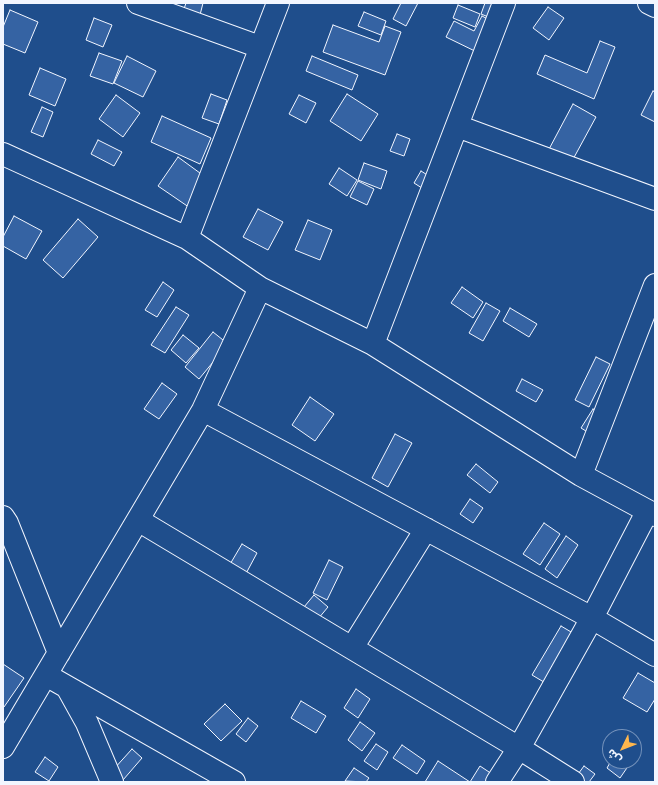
<!DOCTYPE html>
<meta charset="utf-8">
<style>
body{margin:0}
#map{position:relative;width:658px;height:785px;overflow:hidden;background:#1f4e8c;font-family:Merriweather,"Noto Sans Arabic",serif}
canvas{display:block}
.frame{position:absolute;inset:0;border:4px solid #f2f6ff;pointer-events:none}
.north{position:absolute;left:602px;top:729px;width:40px;height:40px;box-sizing:border-box;background:#1f4e8c;border:1px solid #7391ba;border-radius:50%;rotate:227deg;font-size:11px;font-weight:700;line-height:16px;text-align:center;color:#f2f6ff}
.north::after{content:'';display:block;margin:auto;width:14px;height:18px;background:#ffb74d;clip-path:polygon(50% 0,100% 100%,50% 72%,0 100%)}
</style>
<div id="map">
<canvas width="658" height="785"></canvas>
<div class="frame"></div>
<div class="north">ش</div>
</div>
<script>
const ctx = document.querySelector('canvas').getContext('2d');
ctx.lineJoin = 'round';
function fillPath(path, color) { ctx.fillStyle = color; ctx.fill(path, 'evenodd'); }
const shape = rows => new Path2D(rows.map(r => 'M' + r).join(''));
function strokePath(path, color, width, dash) { ctx.strokeStyle = color; ctx.lineWidth = width; ctx.lineCap = dash ? 'butt' : 'round'; ctx.setLineDash(dash || []); ctx.stroke(path); }
const building = shape([
 [186,3,203,3,200,15,184,9,186,3],
 [401,3,418,3,406,26,393,19,401,3],
 [485,3,498,3,501,22,481,14,485,3],
 [458,5,480,14,475,27,453,18,458,5],
 [548,7,564,18,549,40,533,28,548,7],
 [10,10,38,22,25,53,3,44,3,27,10,10],
 [364,12,386,21,381,35,358,26,364,12],
 [482,16,497,24,483,55,446,37,454,21,474,31,482,16],
 [94,18,112,25,103,47,86,40,94,18],
 [333,25,379,42,385,26,401,32,385,75,323,52,333,25],
 [600,41,615,47,594,99,537,74,545,55,587,73,600,41],
 [99,53,122,61,113,84,90,76,99,53],
 [127,56,156,71,143,97,114,83,127,56],
 [312,56,358,75,352,90,306,71,312,56],
 [40,68,66,79,55,106,29,95,40,68],
 [653,91,655,92,655,122,641,115,653,91],
 [211,94,227,100,219,124,202,118,211,94],
 [347,94,378,114,361,141,330,121,347,94],
 [116,95,140,113,123,137,99,119,116,95],
 [299,95,316,103,306,123,289,114,299,95],
 [573,104,596,117,571,163,548,151,573,104],
 [42,107,53,112,43,137,31,132,42,107],
 [162,116,211,138,200,164,151,142,162,116],
 [397,134,410,139,404,156,390,151,397,134],
 [98,140,122,152,114,166,91,154,98,140],
 [178,157,215,184,196,212,158,186,178,157],
 [364,163,387,171,381,189,358,180,364,163],
 [339,168,357,180,347,196,329,184,339,168],
 [421,171,440,183,433,195,414,183,421,171],
 [358,181,374,189,367,205,350,197,358,181],
 [258,209,283,222,268,250,243,237,258,209],
 [14,216,42,231,26,259,3,246,3,237,14,216],
 [78,219,98,237,63,278,43,260,78,219],
 [308,220,332,230,320,260,295,250,308,220],
 [163,282,174,290,157,317,145,310,163,282],
 [462,287,483,302,473,318,451,303,462,287],
 [486,303,500,311,483,341,469,333,486,303],
 [176,307,189,315,165,353,151,345,176,307],
 [510,308,537,324,529,337,503,321,510,308],
 [213,332,228,344,199,379,185,367,213,332],
 [183,335,199,348,186,363,171,350,183,335],
 [596,357,610,364,589,407,575,400,596,357],
 [522,379,543,390,536,402,516,391,522,379],
 [162,383,177,394,159,419,144,409,162,383],
 [310,397,334,414,315,441,292,425,310,397],
 [593,409,606,418,594,436,581,428,593,409],
 [395,434,412,443,388,487,372,478,395,434],
 [476,464,498,482,490,493,467,475,476,464],
 [470,499,483,508,473,523,460,514,470,499],
 [544,523,560,534,540,565,523,554,544,523],
 [566,536,578,545,557,578,545,569,566,536],
 [242,544,257,553,242,581,226,571,242,544],
 [329,560,343,567,327,600,313,593,329,560],
 [314,595,328,607,318,619,304,607,314,595],
 [561,626,588,642,559,691,532,675,561,626],
 [3,664,24,678,4,707,3,706,3,664],
 [638,673,655,683,655,699,647,712,623,698,638,673],
 [356,689,370,699,358,718,344,708,356,689],
 [301,701,326,716,316,733,291,718,301,701],
 [225,704,242,721,221,741,204,724,225,704],
 [248,718,258,726,246,742,236,734,248,718],
 [360,722,375,733,362,751,348,740,360,722],
 [376,744,388,752,377,770,364,761,376,744],
 [402,745,425,761,417,774,393,758,402,745],
 [132,749,142,758,123,780,113,770,132,749],
 [45,757,58,767,49,781,35,772,45,757],
 [438,761,470,782,480,766,504,782,425,782,438,761],
 [611,761,629,761,631,762,620,778,607,768,611,761],
 [584,766,595,774,589,782,574,782,573,781,584,766],
 [354,768,369,778,366,782,345,781,354,768]
]);
fillPath(building, '#3563a3');
strokePath(building, '#f2f6ff', 1);
const minor = shape([
 [138,3,260,47],
 [649,3,655,6],
 [457,126,655,199],
 [3,154,187,238,260,288,373,344,581,475,655,515],
 [187,238,278,3],
 [373,344,504,3],
 [203,410,592,618,655,655],
 [581,475,655,285],
 [3,517,7,523,59,653],
 [138,520,519,748,573,782],
 [352,648,426,529],
 [46,675,234,782],
 [67,687,87,723,112,782],
 [3,747,203,410,260,288],
 [497,782,519,748,592,618,647,512]
]);
strokePath(minor, '#f2f6ff', 24);
strokePath(minor, '#1f4e8c', 22);
</script>
